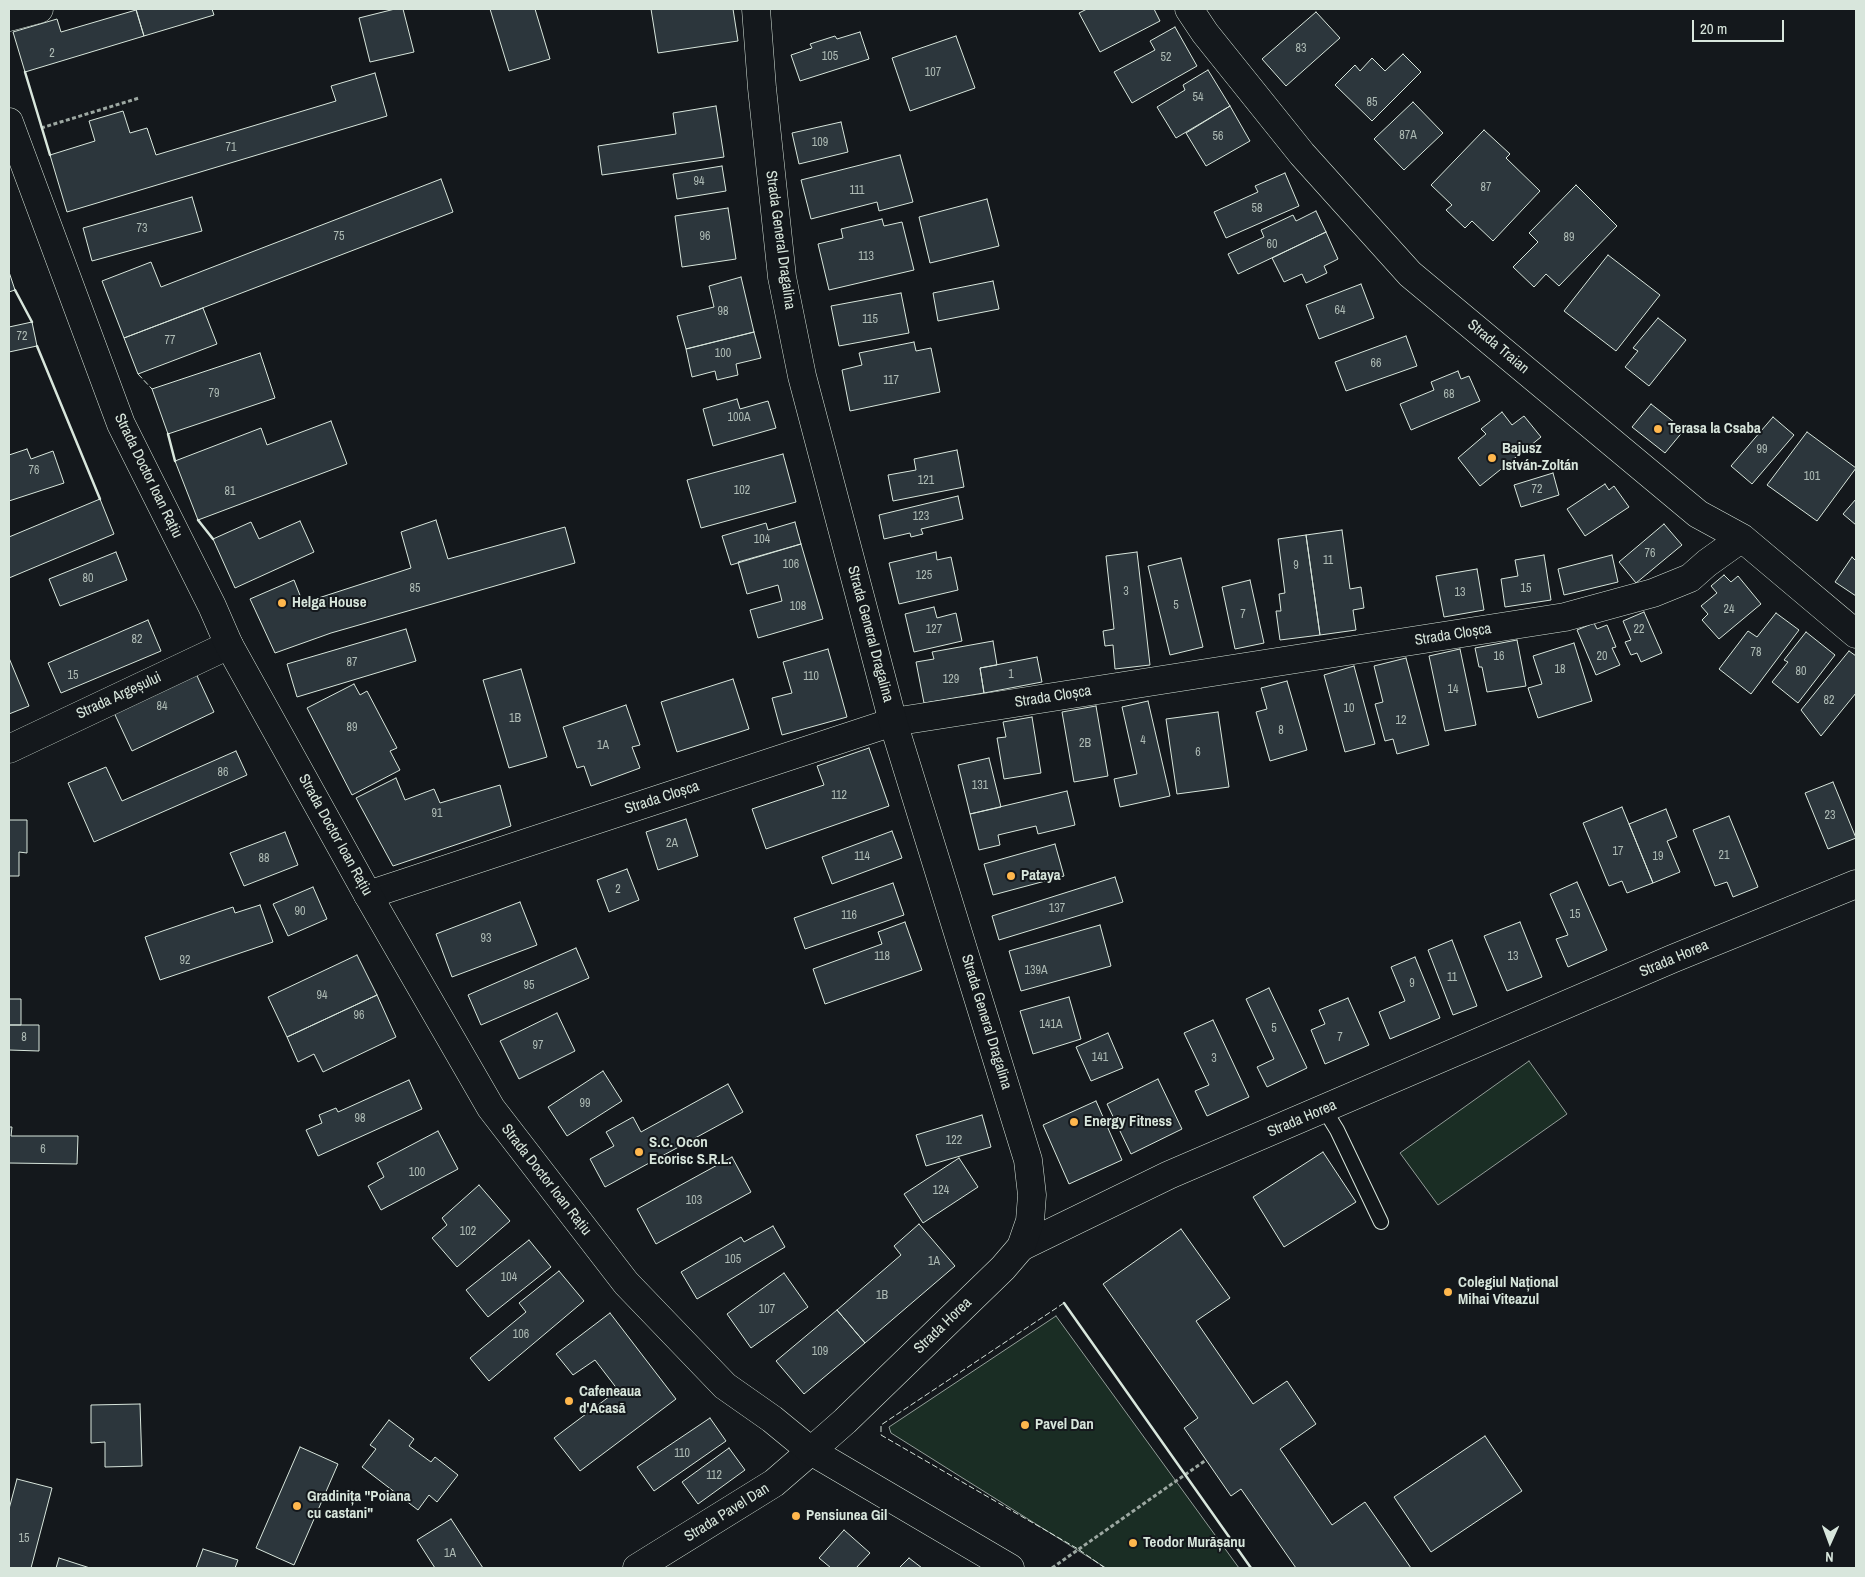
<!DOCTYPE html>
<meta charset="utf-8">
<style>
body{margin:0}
#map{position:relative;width:1865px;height:1577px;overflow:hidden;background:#14181c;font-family:"Archivo Narrow",sans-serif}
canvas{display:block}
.frame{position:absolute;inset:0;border:10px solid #d8e6dc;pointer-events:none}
.north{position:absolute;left:1805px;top:1517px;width:50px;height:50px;-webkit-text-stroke:4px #14181c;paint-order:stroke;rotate:182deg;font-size:14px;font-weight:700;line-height:20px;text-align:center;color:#d8e6dc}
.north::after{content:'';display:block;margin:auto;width:18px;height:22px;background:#d8e6dc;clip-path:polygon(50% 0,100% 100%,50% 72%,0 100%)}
.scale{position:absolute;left:1692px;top:20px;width:92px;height:22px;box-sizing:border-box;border:2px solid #d8e6dc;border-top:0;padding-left:6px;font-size:15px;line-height:18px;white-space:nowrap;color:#d8e6dc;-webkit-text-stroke:4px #14181c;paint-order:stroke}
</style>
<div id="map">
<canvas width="1865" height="1577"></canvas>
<div class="frame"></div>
<div class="north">N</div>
<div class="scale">20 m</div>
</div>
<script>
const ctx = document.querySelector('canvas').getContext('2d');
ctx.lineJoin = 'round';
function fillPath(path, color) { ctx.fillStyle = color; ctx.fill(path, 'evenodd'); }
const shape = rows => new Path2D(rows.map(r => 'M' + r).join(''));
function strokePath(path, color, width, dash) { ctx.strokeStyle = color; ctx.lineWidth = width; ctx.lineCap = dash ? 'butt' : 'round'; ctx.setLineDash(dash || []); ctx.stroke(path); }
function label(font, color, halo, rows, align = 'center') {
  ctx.font = font + ' "Archivo Narrow",sans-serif'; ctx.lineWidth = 4; ctx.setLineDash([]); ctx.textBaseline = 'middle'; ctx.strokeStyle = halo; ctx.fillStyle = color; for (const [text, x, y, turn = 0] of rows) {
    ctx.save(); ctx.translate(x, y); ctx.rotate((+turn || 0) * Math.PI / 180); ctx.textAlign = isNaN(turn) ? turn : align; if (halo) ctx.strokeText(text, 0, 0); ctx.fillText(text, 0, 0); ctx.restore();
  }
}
const green = shape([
 [1529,1061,1567,1114,1438,1205,1400,1153,1529,1061],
 [1056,1316,1239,1568,1106,1568,891,1433,889,1427,1056,1316]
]);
fillPath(green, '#1a2d24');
strokePath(green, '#939e99', 1);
const building = shape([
 [136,9,212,9,214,15,144,36,136,9],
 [395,9,403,9,414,52,370,62,359,18,395,9],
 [490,9,535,9,550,59,509,71,490,9],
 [651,9,733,9,738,41,658,53,651,9],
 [1087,9,1154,9,1160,21,1100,52,1079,13,1087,9],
 [136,10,144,36,25,72,13,32,57,19,61,32,136,10],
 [1316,12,1340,38,1286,86,1262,59,1316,12],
 [1175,27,1197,66,1132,103,1114,72,1155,50,1150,41,1175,27],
 [860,32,869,59,800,81,791,55,812,48,810,44,835,36,837,39,860,32],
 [956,36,975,88,910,111,892,58,956,36],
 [1403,54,1421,72,1372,121,1335,85,1355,65,1360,71,1372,58,1385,71,1403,54],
 [1208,70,1230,106,1176,138,1157,107,1185,90,1183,85,1208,70],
 [375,73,387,116,67,212,50,155,95,141,89,121,123,111,130,133,147,128,156,155,336,101,331,86,375,73],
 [1413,102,1443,133,1404,170,1374,139,1413,102],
 [716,106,724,157,602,175,598,146,676,134,673,113,716,106],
 [1230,106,1250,141,1206,166,1186,133,1230,106],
 [841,122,848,152,799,164,792,133,841,122],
 [1484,130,1510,154,1506,158,1540,191,1493,241,1472,221,1465,228,1446,210,1452,205,1431,185,1484,130],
 [900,155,913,202,879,211,877,202,811,219,801,180,900,155],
 [722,166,726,191,677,199,673,174,722,166],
 [1285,173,1299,206,1226,238,1214,212,1258,192,1255,186,1285,173],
 [441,179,453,212,124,338,102,281,151,262,161,287,441,179],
 [1576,185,1617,226,1559,286,1546,274,1534,287,1513,267,1538,242,1529,233,1576,185],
 [192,197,202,231,92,261,83,228,192,197],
 [987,199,999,246,930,263,919,217,987,199],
 [728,208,736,259,682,267,675,216,728,208],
 [1316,211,1326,232,1238,274,1228,254,1264,237,1261,230,1293,215,1296,221,1316,211],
 [882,219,884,226,902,222,914,270,829,290,818,244,843,238,841,229,882,219],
 [1326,232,1338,259,1324,266,1327,273,1306,283,1302,274,1284,282,1272,258,1326,232],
 [1608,255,1660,295,1616,351,1564,311,1608,255],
 [9,272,15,290,9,292,9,272],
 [741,277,754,332,686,349,677,316,714,307,709,286,741,277],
 [993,281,999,309,938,321,933,293,993,281],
 [1361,284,1374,318,1319,339,1306,305,1361,284],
 [901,293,909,333,839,346,831,306,901,293],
 [203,308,217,344,138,374,124,338,203,308],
 [1658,318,1686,340,1649,386,1625,367,1638,351,1633,348,1658,318],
 [32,322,37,346,9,352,9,327,32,322],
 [754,332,761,358,736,364,738,375,717,380,715,371,692,377,686,349,754,332],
 [1406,336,1417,366,1346,391,1335,362,1406,336],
 [914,342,916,351,931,348,940,392,850,411,842,370,862,365,859,353,914,342],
 [260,353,275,398,168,434,152,389,260,353],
 [1458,371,1461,379,1469,376,1480,401,1411,430,1400,404,1434,390,1431,382,1458,371],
 [737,399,740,409,768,401,776,428,713,446,703,409,737,399],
 [1651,404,1684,430,1665,453,1632,427,1651,404],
 [1502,412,1512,425,1524,416,1541,437,1480,486,1458,458,1486,434,1481,429,1502,412],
 [1773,417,1794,435,1752,484,1731,466,1773,417],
 [331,421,347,464,198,520,175,461,261,428,267,445,331,421],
 [1807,432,1856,468,1817,521,1767,485,1807,432],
 [27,449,31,459,53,451,64,483,9,501,9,455,27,449],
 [957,450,964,487,893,501,888,475,916,470,914,459,957,450],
 [783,454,796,502,701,528,687,480,783,454],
 [1553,473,1559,495,1521,507,1514,485,1553,473],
 [1605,484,1609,490,1614,486,1629,507,1585,536,1567,509,1605,484],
 [958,496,963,519,921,529,923,534,911,537,910,533,884,539,879,515,958,496],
 [100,499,114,534,9,578,9,537,100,499],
 [1856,499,1856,525,1843,514,1856,499],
 [436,520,448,559,565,527,575,563,331,633,275,653,250,599,294,580,303,603,411,568,401,532,436,520],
 [300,521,314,552,235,588,213,539,251,522,259,539,300,521],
 [795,522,801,544,731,565,722,536,766,523,768,530,795,522],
 [1664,524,1682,545,1636,583,1619,562,1664,524],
 [1342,530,1350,589,1361,587,1364,608,1353,610,1356,630,1320,635,1306,535,1342,530],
 [1306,535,1320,635,1280,640,1276,611,1281,611,1279,594,1285,593,1278,539,1306,535],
 [801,544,823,619,758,638,750,610,782,601,778,585,747,594,738,562,801,544],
 [116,552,127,580,60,606,49,579,116,552],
 [936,552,937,560,951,557,958,590,899,604,889,563,936,552],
 [1137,552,1150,665,1115,669,1113,645,1105,646,1103,631,1114,629,1106,556,1137,552],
 [1544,555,1551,600,1505,607,1501,579,1518,576,1515,560,1544,555],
 [1612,555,1618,582,1564,595,1558,569,1612,555],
 [1852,557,1856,561,1856,596,1835,582,1852,557],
 [1181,558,1203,647,1170,655,1148,566,1181,558],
 [1477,569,1484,610,1444,617,1436,576,1477,569],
 [1724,575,1731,582,1738,576,1761,604,1719,639,1702,620,1708,614,1701,606,1717,593,1711,586,1724,575],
 [1250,580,1264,643,1235,649,1222,587,1250,580],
 [934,607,937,618,956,613,962,641,914,652,905,614,934,607],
 [1644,612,1662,653,1641,662,1637,653,1631,655,1625,642,1631,640,1623,621,1644,612],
 [1776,613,1799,630,1751,694,1719,669,1748,631,1757,637,1776,613],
 [148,620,161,651,61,693,48,663,148,620],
 [1594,623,1597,629,1607,625,1616,647,1612,648,1620,665,1596,675,1577,630,1594,623],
 [406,629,416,661,297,697,287,664,406,629],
 [1806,632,1835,655,1798,703,1772,682,1788,662,1784,660,1806,632],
 [1517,640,1526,686,1487,692,1482,667,1479,667,1475,648,1517,640],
 [993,641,997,665,980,668,984,693,924,703,916,662,934,659,932,652,993,641],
 [1574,643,1592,701,1538,718,1528,688,1542,684,1533,656,1574,643],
 [828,649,847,717,782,735,772,698,792,693,783,662,828,649],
 [1460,649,1476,725,1445,731,1429,656,1460,649],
 [1849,651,1856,656,1856,693,1821,736,1801,710,1849,651],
 [1037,657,1042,682,984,693,980,668,1037,657],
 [9,658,29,706,9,714,9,658],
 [1406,658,1429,745,1397,754,1393,739,1385,741,1375,704,1383,702,1374,666,1406,658],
 [191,663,214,712,132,751,109,702,191,663],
 [1354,666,1375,744,1345,752,1324,675,1354,666],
 [521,669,547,757,509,768,483,680,521,669],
 [733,679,749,729,677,752,661,702,733,679],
 [1287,681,1307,750,1270,761,1256,712,1267,709,1261,688,1287,681],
 [354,684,360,695,367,691,397,748,390,751,400,770,352,795,307,708,354,684],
 [1148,701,1170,796,1120,807,1114,779,1137,774,1122,707,1148,701],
 [626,705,640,745,632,747,640,768,591,786,584,766,577,768,563,727,626,705],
 [1096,706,1108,776,1074,782,1062,712,1096,706],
 [1218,712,1229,787,1177,794,1166,719,1218,712],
 [1032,717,1041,773,1004,779,997,738,1006,737,1003,722,1032,717],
 [869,748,889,806,766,849,752,809,824,785,817,766,869,748],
 [236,751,247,775,94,842,68,783,106,767,122,801,236,751],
 [989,758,1001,807,970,814,958,765,989,758],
 [396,778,405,800,434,789,440,803,500,785,511,826,393,866,356,798,396,778],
 [1833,782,1856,838,1828,849,1805,793,1833,782],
 [1067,791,1075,825,1038,834,1036,826,998,835,1000,845,979,850,970,814,1067,791],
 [1622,807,1653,883,1627,893,1622,881,1609,886,1583,823,1622,807],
 [1666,809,1677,837,1667,841,1680,872,1653,883,1629,824,1666,809],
 [1729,816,1758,887,1733,897,1727,882,1715,886,1693,830,1729,816],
 [686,819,698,856,658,870,646,832,686,819],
 [9,820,27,820,27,853,19,852,19,876,9,876,9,820],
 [892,831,902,858,832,884,822,857,892,831],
 [285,832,298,865,244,886,230,853,285,832],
 [1055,844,1064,876,993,895,984,864,1055,844],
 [627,869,639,900,609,912,597,880,627,869],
 [1115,877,1123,902,999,940,992,916,1115,877],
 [1577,882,1607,950,1568,967,1556,939,1568,935,1550,894,1577,882],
 [893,883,904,915,805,949,794,918,893,883],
 [313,887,327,919,288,936,273,904,313,887],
 [520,902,537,945,452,977,436,934,520,902],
 [260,905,273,942,160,980,145,937,233,907,235,913,260,905],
 [905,922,922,970,825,1004,813,969,882,944,878,932,905,922],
 [1520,922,1542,977,1507,991,1484,936,1520,922],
 [1100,925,1111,966,1021,991,1009,951,1100,925],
 [1452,940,1477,1006,1453,1015,1428,950,1452,940],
 [576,948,589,978,481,1025,468,995,576,948],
 [357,955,377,995,287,1037,268,997,357,955],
 [1415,957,1440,1018,1390,1039,1379,1012,1405,1001,1391,967,1415,957],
 [1269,988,1307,1068,1267,1087,1257,1067,1274,1059,1246,999,1269,988],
 [377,995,396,1037,323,1072,314,1054,298,1062,287,1037,377,995],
 [1069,997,1081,1039,1033,1054,1020,1011,1069,997],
 [1348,998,1369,1045,1325,1064,1311,1030,1325,1024,1319,1010,1348,998],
 [9,999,21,999,21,1025,9,1025,9,999],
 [557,1013,575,1051,519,1079,500,1041,557,1013],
 [1213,1020,1249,1097,1207,1116,1195,1091,1209,1085,1184,1033,1213,1020],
 [9,1025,39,1025,39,1051,9,1050,9,1025],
 [1108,1033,1123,1068,1091,1081,1076,1047,1108,1033],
 [603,1071,622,1101,567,1136,548,1107,603,1071],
 [1158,1079,1182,1129,1131,1154,1107,1104,1158,1079],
 [409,1080,422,1109,318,1156,306,1130,322,1123,319,1115,336,1108,338,1112,409,1080],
 [728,1084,743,1112,605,1187,590,1159,614,1146,606,1132,633,1117,641,1132,728,1084],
 [1096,1101,1122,1160,1069,1184,1043,1125,1096,1101],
 [982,1115,991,1147,926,1166,916,1135,982,1115],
 [9,1127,12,1127,11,1136,78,1136,77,1164,9,1163,9,1127],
 [438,1131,458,1169,381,1210,368,1186,384,1177,377,1163,438,1131],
 [1323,1152,1356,1202,1284,1247,1253,1197,1323,1152],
 [732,1157,751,1192,656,1244,637,1209,732,1157],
 [959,1158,978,1187,923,1223,904,1194,959,1158],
 [479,1185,510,1221,457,1267,432,1238,447,1225,442,1218,479,1185],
 [919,1224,955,1266,865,1343,837,1310,901,1255,894,1246,919,1224],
 [773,1226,785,1247,697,1299,681,1272,741,1237,744,1242,773,1226],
 [1181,1229,1230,1298,1196,1321,1253,1404,1287,1381,1316,1424,1280,1449,1332,1525,1365,1502,1411,1568,1296,1568,1241,1489,1231,1496,1184,1428,1198,1418,1103,1284,1181,1229],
 [529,1240,551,1267,488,1317,466,1290,529,1240],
 [559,1271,584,1301,489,1381,470,1358,526,1312,519,1303,559,1271],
 [784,1273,808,1307,751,1348,727,1314,784,1273],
 [837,1310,865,1343,804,1394,776,1361,837,1310],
 [610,1313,676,1399,580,1471,554,1438,618,1390,595,1360,573,1375,556,1354,610,1313],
 [140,1404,142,1466,105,1467,105,1442,91,1443,91,1405,140,1404],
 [710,1418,726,1441,654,1491,637,1467,710,1418],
 [389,1420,414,1439,409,1446,431,1462,435,1457,458,1475,437,1502,429,1495,418,1510,362,1467,376,1449,370,1445,389,1420],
 [1485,1436,1522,1491,1431,1552,1394,1497,1485,1436],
 [300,1447,338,1464,294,1565,256,1548,300,1447],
 [729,1448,745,1470,698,1504,682,1482,729,1448],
 [17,1479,52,1488,31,1568,9,1568,9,1509,17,1479],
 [451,1519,483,1568,435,1568,417,1540,451,1519],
 [844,1530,870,1553,856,1568,831,1568,819,1558,844,1530],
 [203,1549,238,1560,235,1568,196,1568,203,1549],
 [59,1558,90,1568,56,1568,59,1558],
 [909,1558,922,1568,899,1568,909,1558]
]);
fillPath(building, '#2c363c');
strokePath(building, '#d8e6dc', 1);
const lane = shape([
 [1324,1109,1337,1130,1381,1222]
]);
const street = shape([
 [1189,9,1205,33,1302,154,1410,274,1698,514,1742,538,1856,634],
 [9,17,39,9],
 [9,749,229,645],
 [368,895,893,722,1565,617,1653,593,1690,578,1707,563,1742,538],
 [1021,1247,1169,1175,1672,959,1856,884],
 [637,1568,774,1483,811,1451]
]);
const primary = shape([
 [756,9,762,88,782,277,802,376,893,722,1028,1160,1032,1195,1030,1221,1021,1247,1003,1268,845,1421,811,1451],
 [9,122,121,424,212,606,229,645,368,895,491,1108,626,1283,725,1386,772,1419,811,1451,1010,1568]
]);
strokePath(lane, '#d8e6dc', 16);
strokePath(street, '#d8e6dc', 29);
strokePath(primary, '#d8e6dc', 29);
strokePath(shape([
 [41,128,139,98],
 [1052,1568,1206,1460]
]), '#9da8a2', 3, [4, 2.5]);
strokePath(lane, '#14181c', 14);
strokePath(street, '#14181c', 28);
strokePath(primary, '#14181c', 28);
strokePath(shape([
 [138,374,152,389],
 [1064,1303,881,1425,881,1435,1078,1549,1105,1568]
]), '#d8e6dc', 1, [6, 2.5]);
strokePath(shape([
 [25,72,50,155],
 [15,290,32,322],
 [37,346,100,499],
 [168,434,175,461],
 [198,520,213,539],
 [1064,1303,1251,1568]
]), '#d8e6dc', 2.5);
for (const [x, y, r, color] of [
 [1658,429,5,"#ffb74d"],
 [1492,458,5,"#ffb74d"],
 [282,603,5,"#ffb74d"],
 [1011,876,5,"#ffb74d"],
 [1074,1122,5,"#ffb74d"],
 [639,1152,5,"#ffb74d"],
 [1448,1292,5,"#ffb74d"],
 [569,1401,5,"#ffb74d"],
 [1025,1425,5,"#ffb74d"],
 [297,1506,5,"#ffb74d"],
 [796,1516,5,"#ffb74d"],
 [1133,1543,5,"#ffb74d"]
]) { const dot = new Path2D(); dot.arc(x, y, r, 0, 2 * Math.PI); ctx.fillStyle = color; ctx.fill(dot); strokePath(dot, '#14181c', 2); }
label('12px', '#adbab4', null, [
 ["83",1301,49],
 ["2",52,54],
 ["105",830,57],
 ["52",1166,58],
 ["107",933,73],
 ["54",1198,98],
 ["85",1372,103],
 ["87A",1408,136],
 ["56",1218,137],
 ["109",820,143],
 ["71",231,148],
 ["94",699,182],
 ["87",1486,188],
 ["111",857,191],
 ["58",1257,209],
 ["73",142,229],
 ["75",339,237],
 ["96",705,237],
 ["89",1569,238],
 ["60",1272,245],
 ["113",866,257],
 ["64",1340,311],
 ["98",723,312],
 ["115",870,320],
 ["72",22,337],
 ["77",170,341],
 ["100",723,354],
 ["66",1376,364],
 ["117",891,381],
 ["79",214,394],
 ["68",1449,395],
 ["100A",739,418],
 ["99",1762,450],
 ["76",34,471],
 ["101",1812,477],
 ["121",926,481],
 ["72",1537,490],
 ["102",742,491],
 ["81",230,492],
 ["123",921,517],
 ["104",762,540],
 ["76",1650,554],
 ["11",1328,561],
 ["106",791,565],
 ["9",1296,566],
 ["125",924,576],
 ["80",88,579],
 ["85",415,589],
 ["15",1526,589],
 ["3",1126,592],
 ["13",1460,593],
 ["5",1176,606],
 ["108",798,607],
 ["24",1729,610],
 ["7",1243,615],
 ["127",934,630],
 ["22",1639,630],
 ["82",137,640],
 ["78",1756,653],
 ["16",1499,657],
 ["20",1602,657],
 ["87",352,663],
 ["18",1560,670],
 ["80",1801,672],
 ["1",1011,675],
 ["15",73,676],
 ["110",811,677],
 ["129",951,680],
 ["14",1453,690],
 ["82",1829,701],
 ["84",162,707],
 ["10",1349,709],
 ["1B",515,719],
 ["12",1401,721],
 ["89",352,728],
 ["8",1281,731],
 ["4",1143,741],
 ["2B",1085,744],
 ["1A",603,746],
 ["6",1198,753],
 ["86",223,773],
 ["131",980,786],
 ["112",839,796],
 ["91",437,814],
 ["23",1830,816],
 ["2A",672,844],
 ["17",1618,852],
 ["21",1724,856],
 ["114",862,857],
 ["19",1658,857],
 ["88",264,859],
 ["2",618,890],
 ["137",1057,909],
 ["90",300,912],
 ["15",1575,915],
 ["116",849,916],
 ["93",486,939],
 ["118",882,957],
 ["13",1513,957],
 ["92",185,961],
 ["139A",1036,971],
 ["11",1452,978],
 ["9",1412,984],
 ["95",529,986],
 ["94",322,996],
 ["96",359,1016],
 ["141A",1051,1025],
 ["5",1274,1029],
 ["8",24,1038],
 ["7",1340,1038],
 ["97",538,1046],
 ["141",1100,1058],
 ["3",1214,1059],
 ["99",585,1104],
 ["98",360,1119],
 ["122",954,1141],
 ["6",43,1150],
 ["100",417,1173],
 ["124",941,1191],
 ["103",694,1201],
 ["102",468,1232],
 ["105",733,1260],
 ["1A",934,1262],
 ["104",509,1278],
 ["1B",882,1296],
 ["107",767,1310],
 ["106",521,1335],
 ["109",820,1352],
 ["110",682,1454],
 ["112",714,1476],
 ["15",24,1539],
 ["1A",450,1554]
]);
label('15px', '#d8e6dc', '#14181c', [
 ["Strada General Dragalina",780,240,82],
 ["Strada Traian",1498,347,40],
 ["Strada Doctor Ioan Rațiu",148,476,64],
 ["Strada General Dragalina",870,634,75],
 ["Strada Cloșca",1453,635,-9],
 ["Strada Argeșului",119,696,-25],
 ["Strada Cloșca",1053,697,-9],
 ["Strada Cloșca",662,798,-18],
 ["Strada Doctor Ioan Rațiu",335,835,61],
 ["Strada Horea",1674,959,-23],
 ["Strada General Dragalina",986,1022,73],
 ["Strada Horea",1302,1119,-23],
 ["Strada Doctor Ioan Rațiu",546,1180,52],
 ["Strada Horea",943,1326,-44],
 ["Strada Pavel Dan",727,1513,-32]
]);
label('bold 15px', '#d8e6dc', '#14181c', [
 ["Terasa la Csaba",1668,429],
 ["Bajusz",1502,449],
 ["István-Zoltán",1502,466],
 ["Helga House",292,603],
 ["Pataya",1021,876],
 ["Energy Fitness",1084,1122],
 ["S.C. Ocon",649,1143],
 ["Ecorisc S.R.L.",649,1160],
 ["Colegiul Național",1458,1283],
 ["Mihai Viteazul",1458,1300],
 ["Cafeneaua",579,1392],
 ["d'Acasă",579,1409],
 ["Pavel Dan",1035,1425],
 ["Gradinița \"Poiana",307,1497],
 ["cu castani\"",307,1514],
 ["Pensiunea Gil",806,1516],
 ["Teodor Murășanu",1143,1543]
], 'left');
</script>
